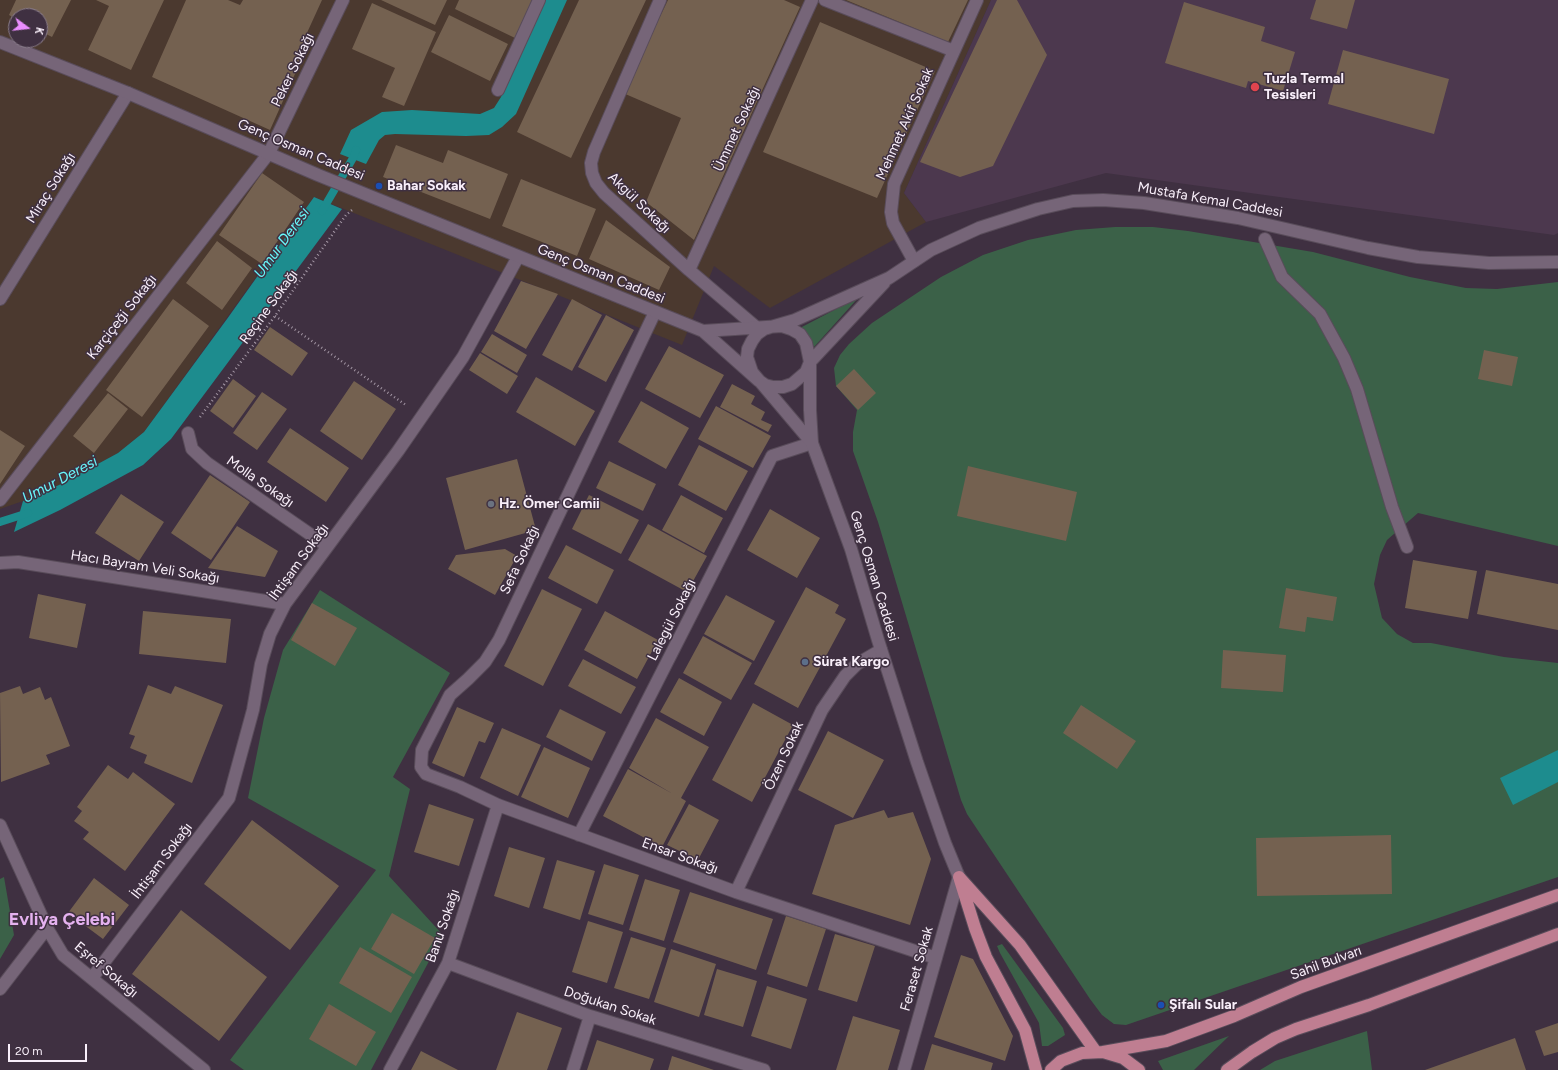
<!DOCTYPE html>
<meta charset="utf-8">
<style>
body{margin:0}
#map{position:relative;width:1558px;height:1070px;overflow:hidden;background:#3f3041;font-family:Figtree,sans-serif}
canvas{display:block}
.north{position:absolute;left:8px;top:8px;width:40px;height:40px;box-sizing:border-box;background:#3f3041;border:1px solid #897c8b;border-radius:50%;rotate:105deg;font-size:11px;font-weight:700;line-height:16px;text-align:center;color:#f9effa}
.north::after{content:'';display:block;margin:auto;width:14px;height:18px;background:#e98dfe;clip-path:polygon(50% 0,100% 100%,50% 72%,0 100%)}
.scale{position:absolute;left:8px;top:1044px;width:79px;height:18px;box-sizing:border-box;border:2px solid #f9effa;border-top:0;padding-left:5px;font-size:12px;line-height:14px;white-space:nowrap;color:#f9effa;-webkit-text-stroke:3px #3f3041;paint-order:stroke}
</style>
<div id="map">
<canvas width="1558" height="1070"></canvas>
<div class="north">K</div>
<div class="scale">20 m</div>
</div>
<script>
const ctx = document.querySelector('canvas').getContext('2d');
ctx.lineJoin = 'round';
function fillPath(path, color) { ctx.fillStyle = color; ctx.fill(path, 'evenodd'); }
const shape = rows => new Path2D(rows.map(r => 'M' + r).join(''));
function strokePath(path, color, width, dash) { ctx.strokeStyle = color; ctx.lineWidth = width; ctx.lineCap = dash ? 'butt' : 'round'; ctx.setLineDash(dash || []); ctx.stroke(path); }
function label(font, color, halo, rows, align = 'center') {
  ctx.font = font + ' Figtree,sans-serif'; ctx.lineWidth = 3; ctx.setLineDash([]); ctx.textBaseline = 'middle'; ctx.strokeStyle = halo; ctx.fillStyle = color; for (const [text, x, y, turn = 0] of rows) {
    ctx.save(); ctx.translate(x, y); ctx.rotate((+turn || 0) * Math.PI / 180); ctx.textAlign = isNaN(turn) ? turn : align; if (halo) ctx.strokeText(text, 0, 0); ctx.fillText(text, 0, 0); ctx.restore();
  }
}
fillPath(shape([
 [0,0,991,0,904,193,926,222,770,308,714,266,682,345,314,197,144,432,118,453,59,485,23,501,0,509],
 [16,16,40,16,40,40,16,40]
]), '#4b392f');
fillPath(shape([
 [991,0,1558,0,1558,233,1554,235,1106,173,926,222,904,193]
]), '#4c384e');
fillPath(shape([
 [1115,227,1153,227,1188,231,1313,252,1410,277,1466,288,1497,289,1558,282,1558,546,1418,513,1387,540,1380,555,1374,584,1382,618,1397,634,1413,643,1431,643,1504,657,1558,663,1558,877,1126,1025,1114,1024,1102,1015,1090,999,967,814,961,800,878,522,853,451,853,432,857,410,836,386,834,368,840,355,849,344,872,323,941,277,983,255,1028,240,1076,230],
 [859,297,814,347,800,328],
 [320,590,450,673,393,777,410,789,389,876,443,935,371,1070,244,1070,230,1060,376,870,248,798,264,718,283,650],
 [4,877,14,935,0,959,0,879],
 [1002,944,1063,1028,1065,1035,1048,1046,1042,1046,1039,1023,1000,953,997,946],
 [1367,1031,1372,1070,1260,1070,1275,1061],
 [1229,1036,1194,1070,1163,1070,1158,1061]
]), '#3b6148');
fillPath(shape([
 [545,0,567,0,516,114,502,127,489,135,466,136,395,134,385,135,379,140,366,164,340,154,351,130,382,112,412,110,480,114,494,108,501,97],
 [314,197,342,209,171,439,143,465,60,510,14,532,23,501,59,485,118,453,144,432,227,319],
 [1558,750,1558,782,1513,805,1500,778]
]), '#1d8c8e');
strokePath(shape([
 [322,211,353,158,356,150],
 [0,522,28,513]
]), '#1d8c8e', 8);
fillPath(shape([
 [16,0,71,0,52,37,40,31,40,16,16,16,16,19,9,15],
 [96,0,164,0,131,70,88,50,109,6],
 [186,0,228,0,240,5,243,0,322,0,306,35,311,38,270,130,152,77],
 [381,0,447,0,435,25],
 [459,0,533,0,515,38,455,9],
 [579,0,646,0,571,158,517,132],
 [668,0,784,0,800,7,694,240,646,202,681,118,623,93],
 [846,0,968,0,948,42],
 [997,0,1017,0,1047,55,993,166,960,177,920,162],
 [1316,0,1355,0,1347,29,1310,19],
 [1184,2,1265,27,1261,41,1295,52,1283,91,1248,81,1246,88,1165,63],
 [372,3,436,32,404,106,382,97,395,68,352,49],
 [449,15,508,44,490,81,431,52],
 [820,22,935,71,877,198,763,152],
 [1343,50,1449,79,1434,134,1328,104],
 [396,145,443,163,448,150,508,174,490,219,383,177],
 [262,173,304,202,262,264,219,235],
 [521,179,596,209,577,256,502,226],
 [606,220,670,267,659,290,589,259],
 [217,241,252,268,222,310,186,283],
 [521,281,558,294,526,349,494,331],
 [173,299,209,326,142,417,106,390],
 [572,299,602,315,572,371,542,355],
 [606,315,634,330,606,382,578,367],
 [270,327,308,353,292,376,254,350],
 [492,334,527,355,517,373,481,352],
 [669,346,724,375,700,418,645,389],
 [1484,350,1518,357,1512,386,1478,379],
 [480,353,518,376,507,394,469,370],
 [854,369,876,393,858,410,836,386],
 [536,377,595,411,575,446,516,412],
 [233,379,256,396,233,428,210,411],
 [354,381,396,409,362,460,320,431],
 [732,384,755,396,751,404,765,412,761,420,772,425,768,432,720,407],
 [262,392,287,409,257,450,233,433],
 [108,393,128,409,94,453,73,436],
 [641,401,689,428,666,469,618,442],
 [716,406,771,436,753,468,698,439],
 [290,428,349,468,326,502,267,462],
 [0,430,25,446,0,484],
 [699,445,748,471,726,511,678,485],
 [517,459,536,530,465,550,446,478],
 [609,461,656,484,643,511,596,488],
 [968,466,1077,492,1066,541,957,516],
 [210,475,250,502,211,560,171,533],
 [121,494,164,522,139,561,95,533],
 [589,495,639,520,621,554,572,529],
 [681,495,723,518,704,553,662,530],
 [770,509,820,538,797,578,747,550],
 [648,524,707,556,687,592,628,560],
 [237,526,278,551,265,577,208,568],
 [566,545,614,570,597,604,548,578],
 [505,549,517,556,495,595,448,569,456,555],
 [1413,560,1477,571,1468,619,1405,608],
 [1486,570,1558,584,1558,630,1477,614],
 [806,587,839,605,835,613,846,619,798,708,754,684],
 [1286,588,1337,597,1333,621,1307,617,1305,632,1279,628],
 [542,589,582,609,543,686,504,666],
 [38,594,86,604,77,648,29,638],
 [726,595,775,621,754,661,704,634],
 [312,603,357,628,335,666,291,640],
 [143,611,231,619,226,663,139,654],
 [605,611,658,640,637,679,584,650],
 [703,636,752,663,731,700,683,673],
 [1223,650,1286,655,1283,692,1221,688],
 [583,659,636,687,621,714,568,686],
 [679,678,722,702,704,736,660,712],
 [148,685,171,694,175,686,223,705,192,783,144,763,147,755,130,748,135,736,129,734],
 [20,686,23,694,40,687,45,700,51,697,70,746,46,755,50,764,1,782,0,693],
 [753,703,793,725,752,802,712,780],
 [1081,705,1136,741,1117,769,1063,733],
 [457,707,494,723,485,743,479,741,464,777,432,763],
 [560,709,606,732,592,761,546,737],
 [656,718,709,747,681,798,686,801,662,847,603,816,628,769,673,794,629,768],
 [502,728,541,745,518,796,480,778],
 [828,731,884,760,853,818,798,790],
 [544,747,590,768,568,818,521,797],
 [108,765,128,779,133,772,175,804,125,871,83,839,89,832,74,821,82,811,77,807],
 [429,804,474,819,459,866,414,852],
 [689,804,719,820,698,860,667,845],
 [884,810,888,818,913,812,931,859,910,925,812,894,835,825],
 [252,820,339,886,290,950,204,884],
 [1391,835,1392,894,1257,896,1256,838],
 [509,847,545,858,529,908,494,896],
 [557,860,595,871,580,920,543,908],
 [604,864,639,875,623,925,588,914],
 [94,878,129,905,103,939,68,913],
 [645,879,680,890,664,941,629,930],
 [690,892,773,919,756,970,673,942],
 [181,910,267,977,219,1041,132,974],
 [392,913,435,938,414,974,371,949],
 [786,916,826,929,807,987,767,974],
 [588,921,623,932,607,983,572,972],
 [835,934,875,946,857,1002,818,990],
 [631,937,666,948,649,999,614,988],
 [360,947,412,977,391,1013,339,983],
 [671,949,716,964,699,1017,654,1002],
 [961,955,973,959,1013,1036,1005,1061,934,1037],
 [717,969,757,981,743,1027,704,1015],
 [767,986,807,999,791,1049,751,1036],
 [329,1004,376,1032,356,1066,309,1039],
 [517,1012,562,1028,547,1070,496,1070],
 [853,1016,900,1030,888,1070,836,1070],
 [1558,1023,1558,1052,1544,1056,1535,1031],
 [1515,1038,1526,1070,1425,1070],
 [597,1040,654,1059,650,1070,587,1070],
 [932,1044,993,1063,991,1070,924,1070],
 [421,1051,458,1070,411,1070],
 [672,1056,714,1070,668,1070]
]), '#746150');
const street = shape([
 [660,0,594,152,591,163,592,173,596,183,604,193,689,270,756,327],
 [825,0,954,51],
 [498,90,539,0],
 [1265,239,1282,277,1320,314,1344,358,1357,389,1392,507,1407,547],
 [914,261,893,223,891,212,894,184,977,0],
 [689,270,812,0],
 [0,299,128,93],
 [655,312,499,640,485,662,468,679,450,695,422,750,421,767,426,774,460,787,498,805,736,892,936,958],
 [188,433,192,449,207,463,327,546],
 [0,500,269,153,343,0],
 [0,563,18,562,285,604],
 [0,825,47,928,63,955,204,1070],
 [579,835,772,456,812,443],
 [736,892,822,710,845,676,857,664,881,650],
 [448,963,590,1016,764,1070],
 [92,978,229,798,253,710,261,664,270,634,285,604,398,451,463,357,518,257],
 [0,989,47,928],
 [390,1070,448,963,498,805],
 [573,1070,590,1016],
 [904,1070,959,877]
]);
const secondary = shape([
 [0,42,128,93,318,175,703,331],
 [884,283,810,362,806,372,792,384,783,387,773,387,765,385,758,380,703,331,782,326,791,329,800,334,806,343,810,362,810,410,812,443,851,549,878,640,917,762,945,843,959,877],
 [812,443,752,372,747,357,748,349,752,341,757,334,764,329,795,320,889,278,931,250,979,228,1038,209,1073,201,1103,200,1144,203,1238,218,1368,248,1418,257,1489,263,1558,262]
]);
const primary = shape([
 [959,877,1020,945,1096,1052],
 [960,880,975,928,986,957,1025,1030,1036,1070],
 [1103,1052,1166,1041,1234,1016,1301,987,1558,895],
 [1051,1070,1061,1061,1082,1053,1103,1052,1123,1058,1139,1070],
 [1227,1070,1252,1052,1275,1038,1296,1029,1369,1005,1558,934]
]);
strokePath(street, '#594c5a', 14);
strokePath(secondary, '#594c5a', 14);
strokePath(primary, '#594c5a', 14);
strokePath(shape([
 [275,316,406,405],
 [200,417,275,316,346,215,352,210]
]), '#a598a6', 2.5, [1, 3]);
strokePath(street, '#766578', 12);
strokePath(secondary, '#766578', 12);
strokePath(primary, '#bf7e91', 12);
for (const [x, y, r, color] of [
 [1255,87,5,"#e0444e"],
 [379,186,4,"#1a4fb4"],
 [491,504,4,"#6b7280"],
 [805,662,4,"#5c6f8a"],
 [1161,1005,4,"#1a4fb4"]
]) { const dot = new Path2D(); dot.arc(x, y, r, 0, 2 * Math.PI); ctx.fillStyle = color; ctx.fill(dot); strokePath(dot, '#3f3041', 1.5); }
label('14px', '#f9effa', '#3f3041', [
 ["Peker Sokağı",293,70,-64],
 ["Mehmet Akif Sokak",905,124,-66],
 ["Ümmet Sokağı",737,129,-65],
 ["Genç Osman Caddesi",301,150,23],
 ["Miraç Sokağı",51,188,-58],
 ["Mustafa Kemal Caddesi",1210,200,10],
 ["Akgül Sokağı",639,203,44],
 ["Genç Osman Caddesi",601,274,22],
 ["Reçine Sokağı",269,307,-54],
 ["Karçiçeği Sokağı",122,317,-52],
 ["Molla Sokağı",260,482,35],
 ["Sefa Sokağı",520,560,-65],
 ["İhtişam Sokağı",299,562,-54],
 ["Hacı Bayram Veli Sokağı",145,567,9],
 ["Genç Osman Caddesi",874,576,73],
 ["Lalegül Sokağı",672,620,-63],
 ["Özen Sokak",784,756,-65],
 ["Ensar Sokağı",680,856,20],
 ["İhtişam Sokağı",162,861,-53],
 ["Banu Sokağı",443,926,-71],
 ["Sahil Bulvarı",1326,963,-20],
 ["Feraset Sokak",917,969,-74],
 ["Eşref Sokağı",106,970,40],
 ["Doğukan Sokak",610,1006,18]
]);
label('bold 14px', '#f9effa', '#3f3041', [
 ["Tuzla Termal",1264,79],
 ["Tesisleri",1264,95],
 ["Bahar Sokak",387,186],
 ["Hz. Ömer Camii",499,504],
 ["Sürat Kargo",813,662],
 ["Şifalı Sular",1169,1005]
], 'left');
label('italic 15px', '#68f7fa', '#3f3041', [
 ["Umur Deresi",282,243,-54],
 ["Umur Deresi",60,480,-28]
]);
label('bold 18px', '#e5b2f0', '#3f3041', [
 ["Evliya Çelebi",62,920]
]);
</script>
